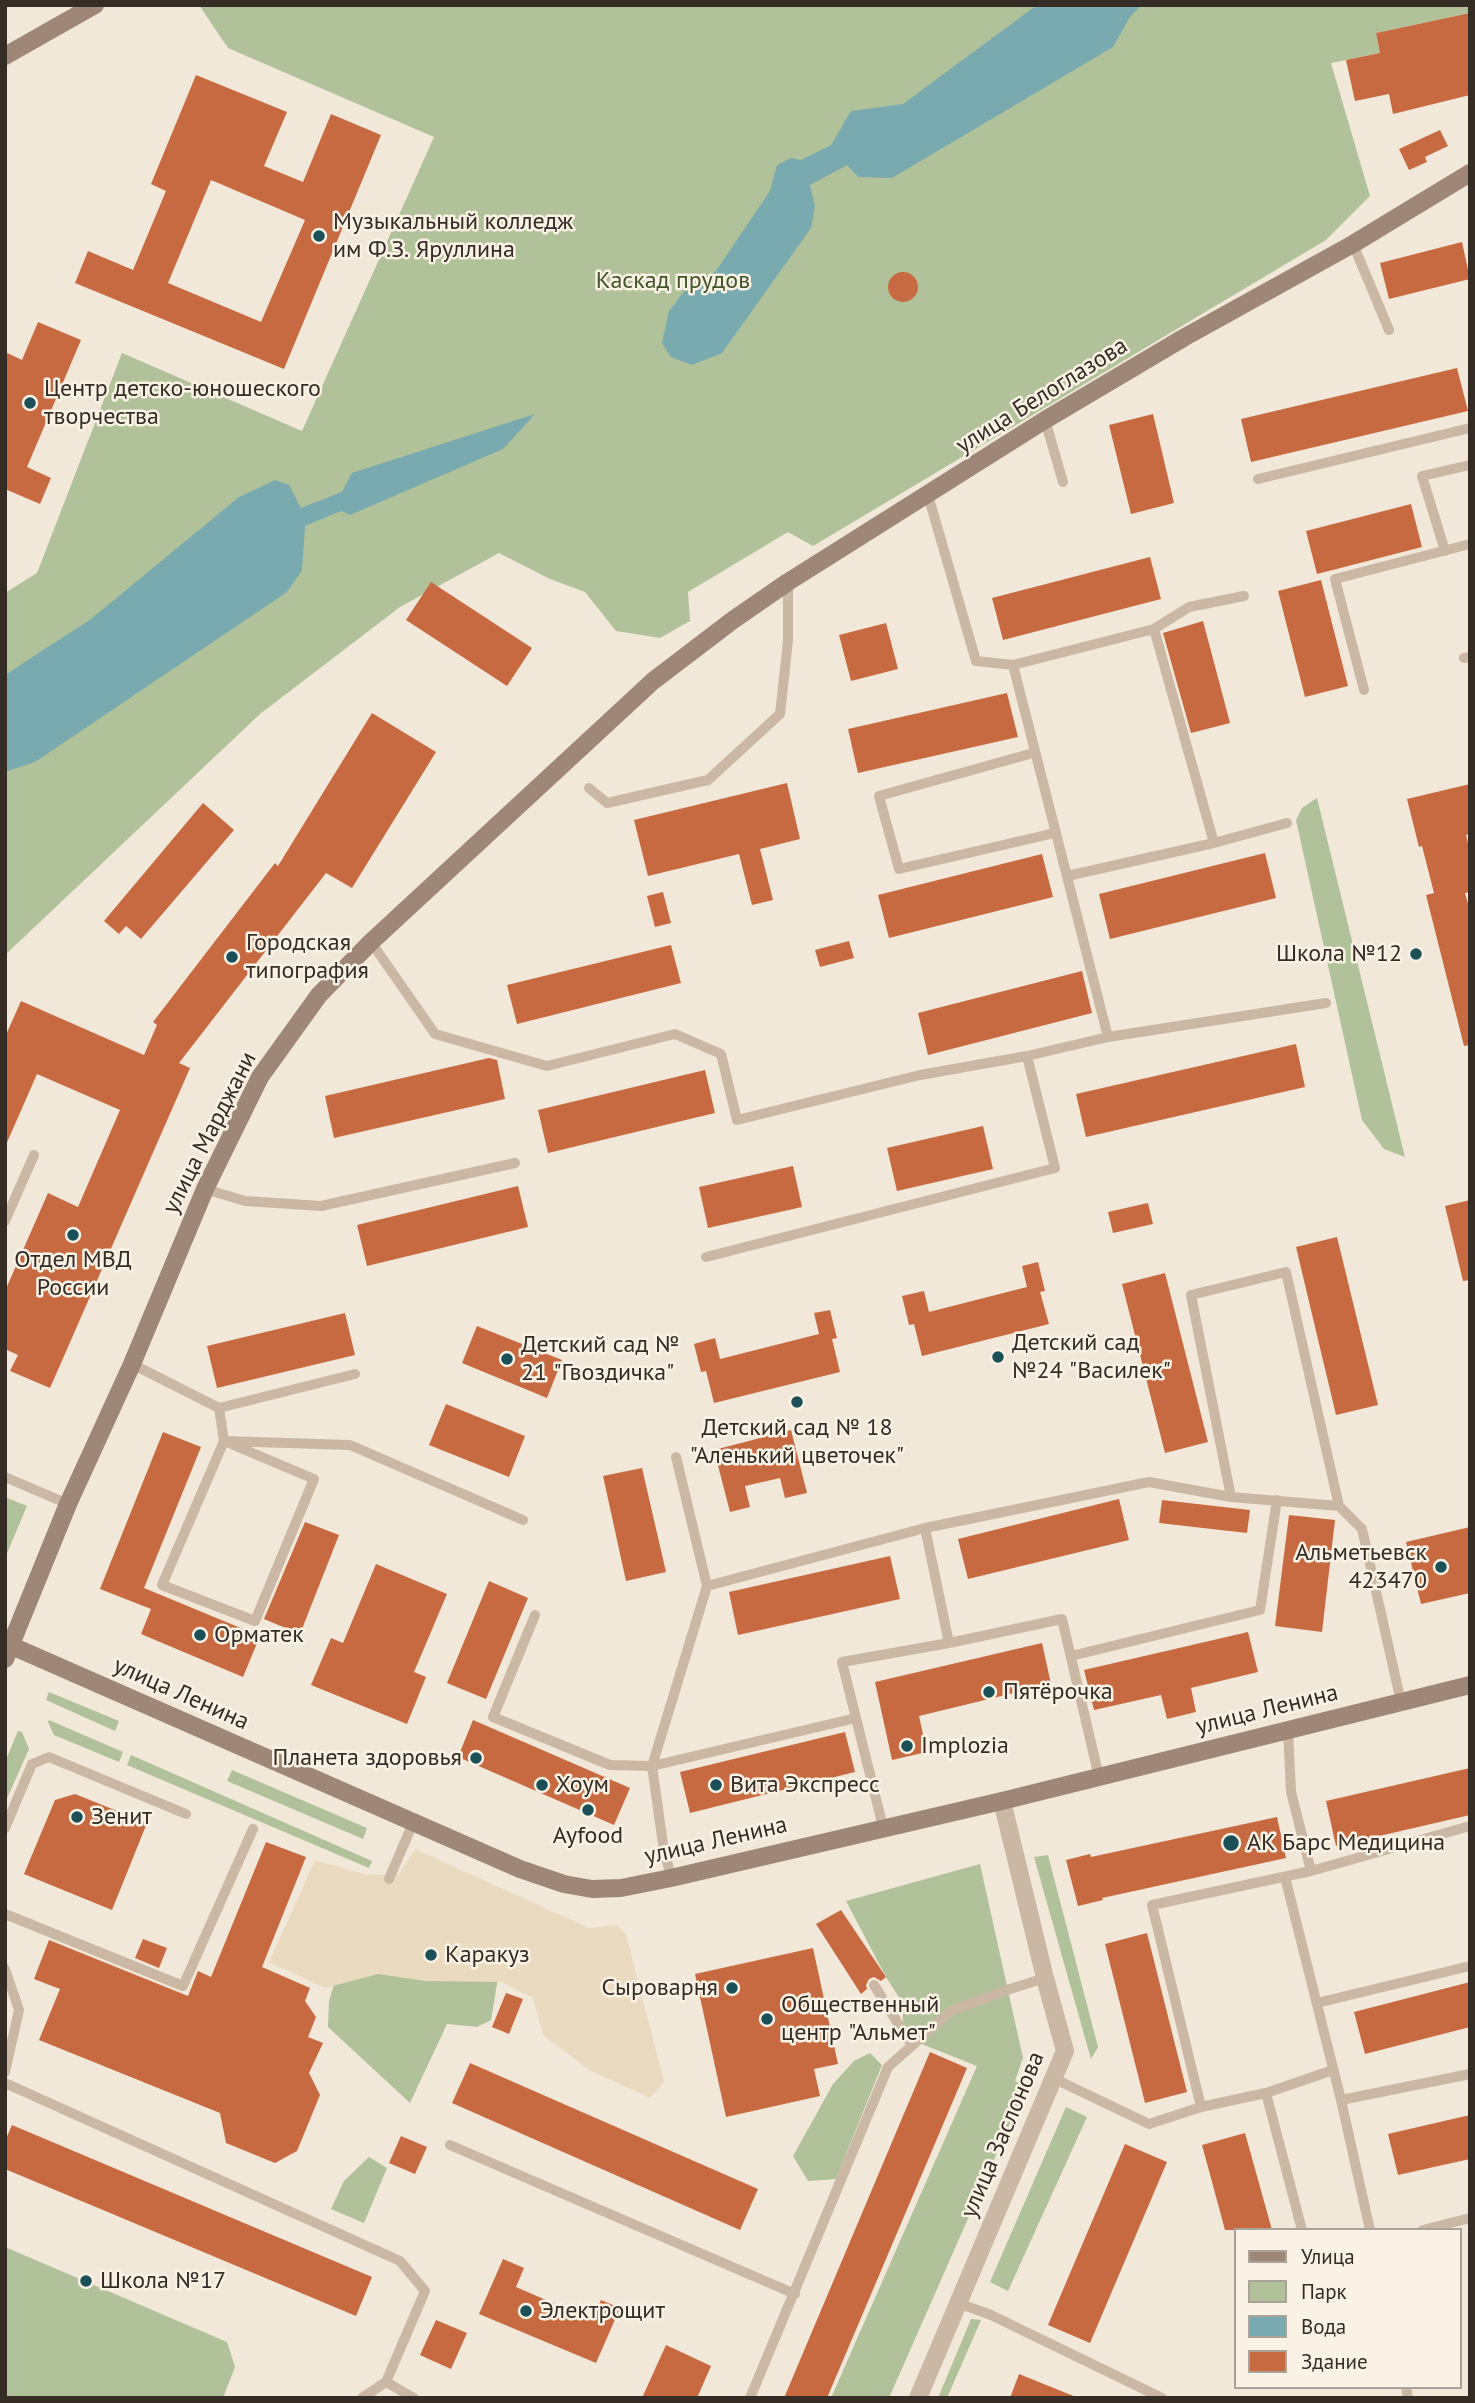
<!DOCTYPE html>
<meta charset="utf-8">
<style>
body{margin:0}
#map{position:relative;width:1475px;height:2403px;overflow:hidden;background:#f2e8d9;font-family:"PT Sans",sans-serif}
canvas{display:block}
.frame{position:absolute;inset:0;border:7px solid #352c26;pointer-events:none}
.legend{position:absolute;left:1234px;top:2228px;width:228px;height:161px;box-sizing:border-box;background:#f9f2e5;border:2px solid #aba399;margin:0;padding:9px 12px;list-style:none;font-size:21px;color:#352c26}
.legend li{display:flex;align-items:center;gap:14px;height:35px}
.legend b{width:35px;border:2px solid #aba399}
</style>
<div id="map">
<canvas width="1475" height="2403"></canvas>
<div class="frame"></div>
<ul class="legend">
<li><b style="height:9px;background:#9e8776"></b>Улица</li>
<li><b style="height:19px;background:#b1c199"></b>Парк</li>
<li><b style="height:19px;background:#78aaaf"></b>Вода</li>
<li><b style="height:19px;background:#c86a41"></b>Здание</li>
</ul>
</div>
<script>
const ctx = document.querySelector('canvas').getContext('2d');
ctx.lineJoin = 'round';
function fillPath(path, color) { ctx.fillStyle = color; ctx.fill(path, 'evenodd'); }
const shape = rows => new Path2D(rows.map(r => 'M' + r).join(''));
function strokePath(path, color, width, dash) { ctx.strokeStyle = color; ctx.lineWidth = width; ctx.lineCap = dash ? 'butt' : 'round'; ctx.setLineDash(dash || []); ctx.stroke(path); }
function label(font, color, halo, rows, align = 'center') {
  ctx.font = font + ' "PT Sans",sans-serif'; ctx.lineWidth = 5; ctx.setLineDash([]); ctx.textBaseline = 'middle'; ctx.strokeStyle = halo; ctx.fillStyle = color; for (const [text, x, y, turn = 0] of rows) {
    ctx.save(); ctx.translate(x, y); ctx.rotate((+turn || 0) * Math.PI / 180); ctx.textAlign = isNaN(turn) ? turn : align; if (halo) ctx.strokeText(text, 0, 0); ctx.fillText(text, 0, 0); ctx.restore();
  }
}
fillPath(shape([
 [199,5,1470,5,1470,13,1376,33,1380,53,1331,63,1370,196,1326,240,813,546,788,532,688,592,690,621,660,638,616,631,585,592,550,579,499,553,400,607,260,714,5,955,5,593,37,573,122,353,302,431,434,137,228,48],
 [1317,798,1405,1157,1384,1149,1362,1120,1296,820,1302,808],
 [5,1497,27,1506,5,1558],
 [49,1692,119,1721,115,1731,46,1700],
 [49,1720,123,1752,119,1762,54,1735,48,1722],
 [18,1731,22,1732,29,1749,5,1803,5,1762],
 [131,1755,372,1861,369,1868,127,1765],
 [232,1770,367,1828,363,1839,227,1781],
 [1048,1855,1098,2047,1091,2059,1034,1857],
 [980,1864,1023,2058,1015,2081,1026,2087,889,2398,831,2398,977,2066,904,2037,902,2002,886,1977,846,1901],
 [343,1955,498,1978,491,2020,477,2027,447,2024,410,2103,328,2027,329,2001],
 [870,2053,882,2065,836,2179,808,2181,793,2156,833,2084,854,2061],
 [1066,2107,1087,2117,1008,2291,990,2282],
 [369,2157,387,2168,364,2223,331,2209,344,2181],
 [5,2247,227,2342,235,2367,223,2398,5,2398],
 [971,2319,981,2320,947,2398,938,2398]
]), '#b1c199');
fillPath(shape([
 [415,1849,589,1928,617,1925,626,1934,664,2082,650,2098,591,2071,543,2035,533,1998,502,1982,426,1981,378,1974,325,1988,269,1962,315,1860,368,1875,399,1874]
]), '#eadac0');
fillPath(shape([
 [1037,5,1141,5,1130,17,1113,47,892,178,858,177,847,165,810,185,815,206,811,228,722,353,692,365,671,357,662,343,669,311,686,289,716,271,770,191,777,165,791,158,801,160,831,145,851,111,903,104],
 [535,414,503,449,350,515,341,511,305,526,302,570,287,592,35,762,5,772,5,675,91,619,239,497,275,480,289,485,301,508,342,492,352,473]
]), '#78aaaf');
fillPath(shape([
 [1470,13,1470,95,1393,114,1389,94,1355,101,1346,60,1380,53,1376,33],
 [196,75,287,112,264,166,303,182,331,114,381,135,284,369,75,283,88,251,133,270,166,191,151,184],
 [211,180,305,220,261,322,168,283],
 [1440,130,1448,146,1425,157,1427,162,1409,170,1399,149],
 [1462,242,1470,279,1389,299,1380,263],
 '888 287a15 15 0 1 1 30 0a15 15 0 1 1-30 0Z',
 [38,322,81,340,27,467,51,478,40,504,5,489,5,352,22,360],
 [1457,368,1468,411,1251,462,1241,419],
 [1153,414,1174,503,1131,514,1109,425],
 [1411,504,1422,547,1317,574,1306,531],
 [1150,557,1161,599,1003,640,992,598],
 [1321,580,1348,686,1305,697,1278,591],
 [431,582,532,648,507,686,406,620],
 [1203,621,1230,723,1191,733,1163,633],
 [886,623,898,669,851,681,839,635],
 [1007,693,1018,737,858,773,848,729],
 [372,713,436,752,352,888,326,873,179,1063,190,1068,50,1388,10,1371,18,1355,5,1349,5,1291,48,1193,78,1207,120,1110,37,1074,5,1147,5,1037,21,1001,144,1055,157,1025,153,1022,275,863,278,866],
 [787,783,800,839,760,849,773,900,752,905,739,854,648,876,634,820],
 [1470,784,1470,834,1466,835,1470,851,1470,892,1465,893,1470,911,1470,1045,1464,1046,1426,895,1434,893,1422,846,1419,847,1407,799],
 [203,803,234,830,141,939,126,926,119,934,104,921],
 [1265,853,1276,898,1110,939,1099,894],
 [1042,854,1053,897,889,938,878,895],
 [663,892,671,923,655,927,647,896],
 [849,941,854,958,820,967,815,950],
 [671,945,681,983,517,1024,507,985],
 [1082,971,1092,1013,928,1055,918,1013],
 [1296,1044,1305,1087,1086,1137,1076,1094],
 [489,1058,497,1060,505,1099,334,1138,325,1096],
 [705,1070,715,1113,548,1153,538,1110],
 [983,1126,993,1169,897,1191,887,1148],
 [793,1166,802,1207,708,1228,699,1187],
 [518,1186,528,1227,367,1266,357,1225],
 [1470,1200,1470,1280,1463,1281,1445,1206],
 [1148,1203,1153,1224,1113,1233,1108,1212],
 [1337,1237,1378,1405,1336,1415,1296,1247],
 [1038,1262,1045,1291,1040,1292,1049,1324,922,1356,914,1324,909,1325,902,1296,924,1291,929,1312,1027,1287,1022,1266],
 [1165,1273,1208,1442,1165,1453,1122,1284],
 [830,1310,837,1338,832,1339,840,1372,714,1403,706,1371,701,1372,694,1344,715,1338,720,1359,819,1334,814,1313],
 [345,1313,355,1355,217,1388,207,1346],
 [477,1326,562,1360,547,1398,462,1363],
 [446,1404,525,1436,509,1477,429,1445],
 [791,1430,807,1493,785,1498,780,1478,745,1486,750,1507,730,1512,714,1450],
 [163,1432,201,1447,144,1588,260,1636,243,1677,141,1634,151,1609,100,1589],
 [642,1468,666,1572,626,1581,603,1476],
 [1119,1499,1129,1540,968,1579,958,1539],
 [1162,1500,1250,1510,1247,1533,1159,1523],
 [1289,1515,1335,1520,1322,1632,1275,1626],
 [305,1522,339,1535,300,1634,264,1619],
 [1470,1527,1470,1593,1421,1604,1406,1542],
 [890,1556,900,1599,738,1635,729,1592],
 [376,1564,447,1594,414,1672,426,1677,407,1724,311,1685,331,1638,343,1643],
 [489,1581,528,1598,486,1699,447,1683],
 [1248,1632,1258,1672,1191,1688,1196,1712,1167,1719,1161,1695,1094,1710,1084,1670],
 [1042,1643,1051,1684,919,1716,927,1752,892,1760,875,1682],
 [473,1720,630,1788,614,1825,458,1757],
 [845,1732,855,1772,690,1813,680,1772],
 [1470,1768,1470,1815,1336,1846,1326,1801],
 [75,1794,147,1823,112,1910,24,1874,55,1800],
 [1277,1817,1286,1858,1102,1898,1103,1900,1078,1906,1066,1860,1090,1854,1091,1857],
 [266,1842,306,1857,262,1967,310,1988,305,2001,316,2017,308,2037,323,2043,309,2073,320,2095,297,2151,275,2163,226,2143,220,2113,39,2040,60,1989,34,1979,49,1940,188,1996,198,1971,211,1977],
 [841,1910,886,1977,881,1981,874,1977,869,1979,866,1985,867,1989,861,1994,816,1924],
 [1147,1933,1187,2092,1145,2103,1105,1944],
 [143,1939,167,1948,159,1968,135,1958],
 [813,1948,838,2064,814,2069,820,2096,726,2117,695,1974],
 [1470,1982,1470,2027,1365,2054,1354,2012],
 [506,1993,523,1999,509,2034,492,2027],
 [930,2052,967,2068,827,2398,784,2398],
 [470,2063,758,2189,740,2230,452,2103],
 [1470,2115,1470,2159,1398,2175,1388,2134],
 [12,2125,372,2277,356,2316,5,2169,5,2141],
 [1245,2133,1272,2230,1225,2230,1202,2145],
 [401,2136,427,2147,415,2174,389,2163],
 [1125,2144,1167,2162,1090,2343,1048,2325],
 [503,2259,524,2268,516,2287,592,2320,601,2300,620,2308,596,2363,479,2314],
 [436,2320,467,2333,451,2369,420,2355],
 [666,2345,711,2366,697,2398,642,2398],
 [1019,2374,1076,2397,1076,2398,1010,2398]
]), '#c86a41');
strokePath(shape([
 [1353,244,1389,330],
 [1045,420,1063,482],
 [1258,479,1470,428],
 [928,495,976,661,1013,665,1108,1037],
 [1445,551,1422,476,1470,465],
 [1154,629,1214,843],
 [1464,658,1470,657],
 [1013,665,1154,629,1189,607,1244,596],
 [1364,690,1335,579,1470,544],
 [1033,753,879,796,899,869,1055,833],
 [589,788,607,803,708,780,780,714,788,641,788,582],
 [1067,876,1214,843,1287,823],
 [371,942,435,1034,547,1066,675,1034,721,1054,737,1120,920,1075,1027,1056,1108,1037,1326,1003],
 [205,1189,245,1201,321,1206,515,1163],
 [5,1221,34,1155],
 [706,1257,1055,1168,1027,1056],
 [132,1364,219,1408,355,1374],
 [219,1408,224,1441,350,1445,523,1520],
 [224,1441,314,1479,255,1621,162,1585,224,1441],
 [5,1477,68,1504],
 [1231,1497,1191,1295,1286,1272,1339,1506,1362,1529,1401,1702],
 [925,1528,949,1643],
 [707,1586,925,1528,1149,1482,1231,1497,1339,1506],
 [535,1615,493,1717,610,1765,652,1766,856,1718,842,1662,949,1643,1062,1619,1099,1777],
 [1071,1656,1260,1610,1277,1500],
 [856,1718,883,1827],
 [1288,1730,1291,1792,1311,1871],
 [5,1828,32,1764,49,1757,186,1814],
 [1285,1877,1341,2100,1370,2230],
 [671,1878,663,1844,652,1766,707,1586,676,1457],
 [389,1879,413,1823],
 [5,1914,183,1986,253,1829],
 [5,1969,19,2010,5,2072],
 [874,1985,912,2046],
 [1317,2003,1470,1966],
 [1055,2079,1149,2124,1201,2107,1152,1905,1311,1871,1470,1826],
 [5,2083,400,2261,425,2291,386,2382,414,2398],
 [1266,2093,1302,2230],
 [1341,2100,1470,2074],
 [1201,2107,1266,2093,1333,2070],
 [450,2145,795,2294],
 [1423,2230,1470,2218],
 [958,2303,991,2315,1162,2398],
 [1406,2387,1408,2398],
 [362,2398,386,2382],
 [750,2398,888,2067,951,2011,1010,1989,1045,1978]
]), '#cab8a5', 10);
strokePath(shape([
 [918,2398,1065,2051,1045,1978,1002,1801]
]), '#cab8a5', 18);
strokePath(shape([
 [5,56,95,5],
 [5,1643,520,1869,564,1884,592,1889,621,1888,671,1878,1002,1801,1470,1685],
 [5,1659,68,1504,132,1364,205,1189,260,1077,319,995,371,942,653,681,733,620,788,582,1045,420,1185,337,1353,244,1470,173]
]), '#9e8776', 18);
for (const [x, y, r, color] of [
 [319,236,7,"#1b5058"],
 [30,403,7,"#1b5058"],
 [1416,954,7,"#1b5058"],
 [232,957,7,"#1b5058"],
 [73,1235,7,"#1b5058"],
 [998,1357,7,"#1b5058"],
 [507,1359,7,"#1b5058"],
 [797,1402,7,"#1b5058"],
 [1441,1567,7,"#1b5058"],
 [200,1635,7,"#1b5058"],
 [989,1692,7,"#1b5058"],
 [907,1746,7,"#1b5058"],
 [476,1758,7,"#1b5058"],
 [542,1785,7,"#1b5058"],
 [716,1785,7,"#1b5058"],
 [588,1810,7,"#1b5058"],
 [77,1817,7,"#1b5058"],
 [1231,1843,9,"#1b5058"],
 [431,1955,7,"#1b5058"],
 [732,1988,7,"#1b5058"],
 [767,2019,7,"#1b5058"],
 [86,2281,7,"#1b5058"],
 [526,2311,7,"#1b5058"]
]) { const dot = new Path2D(); dot.arc(x, y, r, 0, 2 * Math.PI); ctx.fillStyle = color; ctx.fill(dot); strokePath(dot, '#f9f2e5', 2.5); }
label('24px', '#352c26', '#f9f2e5', [
 ["Музыкальный колледж",333,222],
 ["им Ф.З. Яруллина",333,250],
 ["Центр детско-юношеского",44,389],
 ["творчества",44,417],
 ["Городская",246,943],
 ["типография",246,971],
 ["Школа №12",1402,954,"right"],
 ["Отдел МВД",73,1260,"center"],
 ["России",73,1288,"center"],
 ["Детский сад",1012,1343],
 ["№24 \"Василек\"",1012,1371],
 ["Детский сад №",521,1345],
 ["21 \"Гвоздичка\"",521,1373],
 ["Детский сад № 18",797,1428,"center"],
 ["\"Аленький цветочек\"",797,1456,"center"],
 ["Альметьевск",1427,1553,"right"],
 ["423470",1427,1581,"right"],
 ["Орматек",214,1635],
 ["Пятёрочка",1003,1692],
 ["Implozia",921,1746],
 ["Планета здоровья",462,1758,"right"],
 ["Хоум",556,1785],
 ["Вита Экспресс",730,1785],
 ["Зенит",91,1817],
 ["Ayfood",588,1836,"center"],
 ["АК Барс Медицина",1247,1843],
 ["Каракуз",445,1955],
 ["Сыроварня",718,1988,"right"],
 ["Общественный",781,2005],
 ["центр \"Альмет\"",781,2033],
 ["Школа №17",100,2281],
 ["Электрощит",540,2311]
], 'left');
label('24px', '#42542a', '#f9f2e5', [
 ["Каскад прудов",673,281]
]);
label('24px', '#352c26', '#f9f2e5', [
 ["улица Белоглазова",1042,396,-32],
 ["улица Марджани",210,1133,-63],
 ["улица Ленина",181,1694,24],
 ["улица Ленина",1267,1710,-14],
 ["улица Ленина",716,1841,-13],
 ["улица Заслонова",1003,2135,-67]
]);
</script>
